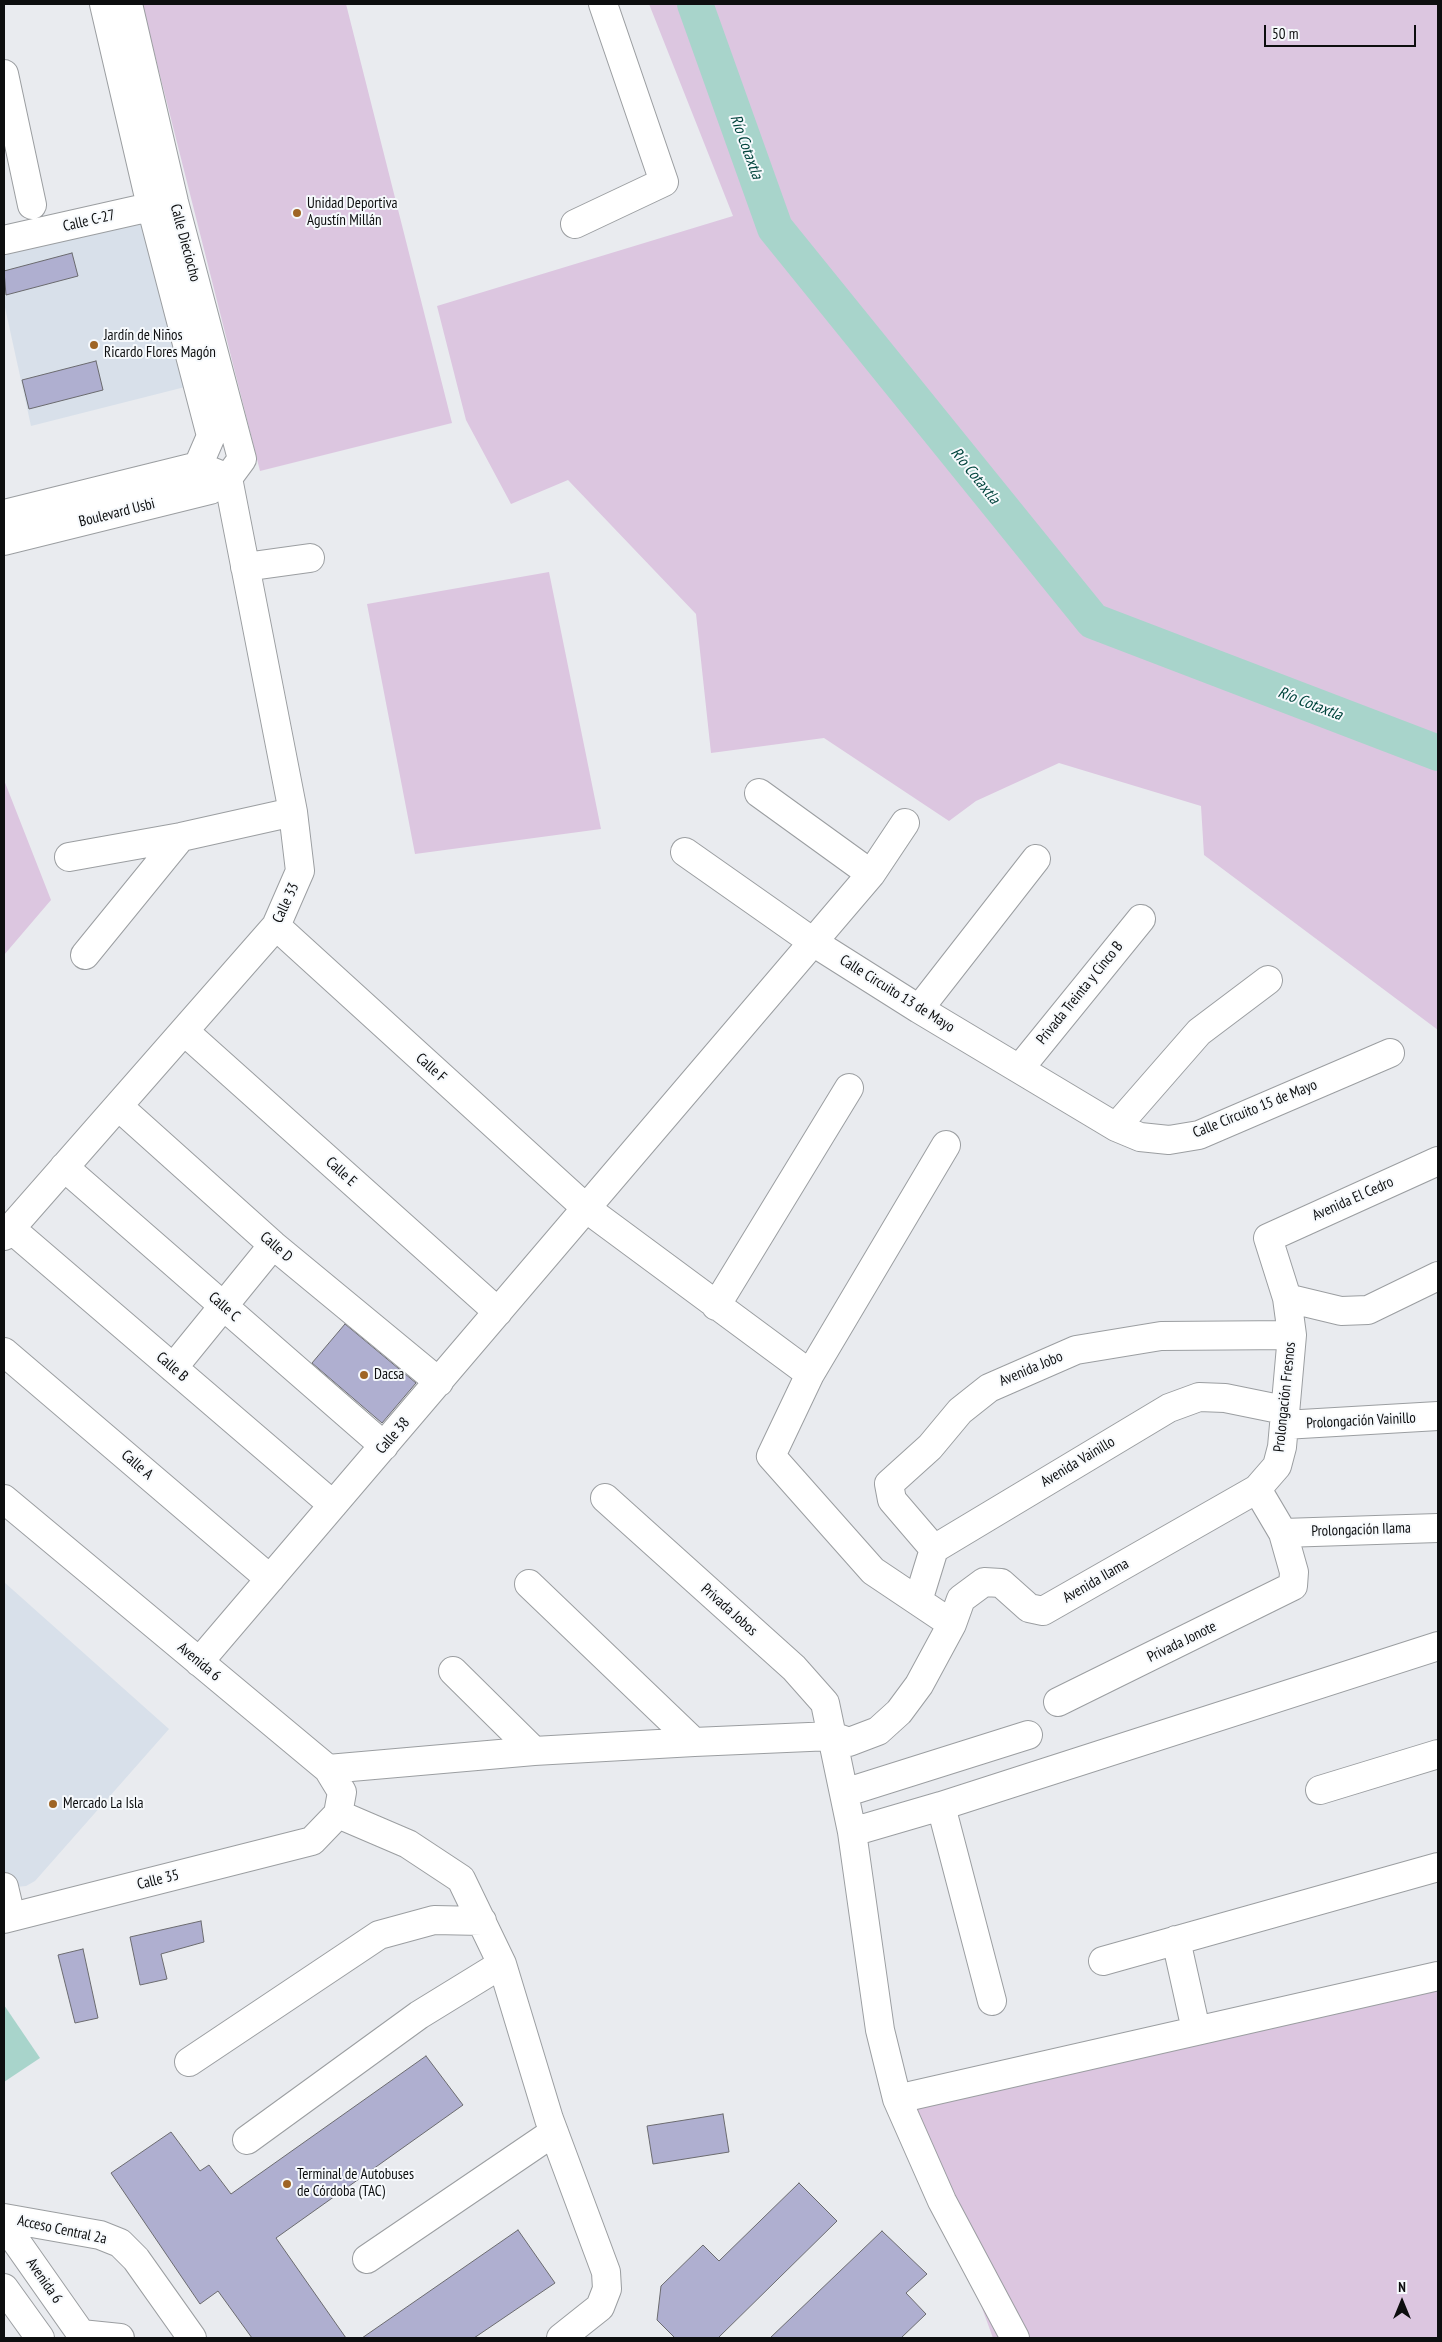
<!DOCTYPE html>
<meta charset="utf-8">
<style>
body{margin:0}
#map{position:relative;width:1442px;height:2342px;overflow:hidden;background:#e9ebef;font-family:"PT Sans Narrow",sans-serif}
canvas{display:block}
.frame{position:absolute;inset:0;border:5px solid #0d0e0f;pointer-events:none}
.north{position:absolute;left:1377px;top:2277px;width:50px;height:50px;-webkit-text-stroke:4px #f6f9fc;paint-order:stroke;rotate:0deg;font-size:14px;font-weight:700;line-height:20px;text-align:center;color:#0d0e0f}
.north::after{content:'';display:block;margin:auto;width:18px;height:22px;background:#0d0e0f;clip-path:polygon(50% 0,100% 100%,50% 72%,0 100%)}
.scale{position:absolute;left:1264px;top:25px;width:152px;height:22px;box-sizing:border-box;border:2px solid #0d0e0f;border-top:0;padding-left:6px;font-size:15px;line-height:18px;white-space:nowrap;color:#0d0e0f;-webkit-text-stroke:4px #f6f9fc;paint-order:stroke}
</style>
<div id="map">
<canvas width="1442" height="2342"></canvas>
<div class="frame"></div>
<div class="north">N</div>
<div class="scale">50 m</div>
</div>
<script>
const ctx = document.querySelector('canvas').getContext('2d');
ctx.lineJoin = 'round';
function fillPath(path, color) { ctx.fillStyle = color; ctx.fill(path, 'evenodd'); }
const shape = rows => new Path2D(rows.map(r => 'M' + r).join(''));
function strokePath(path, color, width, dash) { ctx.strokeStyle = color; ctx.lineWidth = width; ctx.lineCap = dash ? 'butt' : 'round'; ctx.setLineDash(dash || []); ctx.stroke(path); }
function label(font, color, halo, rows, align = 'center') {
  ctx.font = font + ' "PT Sans Narrow",sans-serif'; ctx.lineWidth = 4; ctx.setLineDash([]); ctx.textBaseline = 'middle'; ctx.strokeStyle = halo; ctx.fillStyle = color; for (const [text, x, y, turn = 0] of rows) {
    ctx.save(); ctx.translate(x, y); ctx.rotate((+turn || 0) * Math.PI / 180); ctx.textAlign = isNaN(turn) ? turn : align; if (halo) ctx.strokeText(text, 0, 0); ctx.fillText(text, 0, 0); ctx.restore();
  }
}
fillPath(shape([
 [143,222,185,387,31,426,4,303,4,252],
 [4,1582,169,1729,35,1881,26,1886,15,1887,4,1880]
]), '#d8e0ea');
fillPath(shape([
 [142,4,346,4,452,423,260,471],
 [649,4,1438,4,1438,1030,1204,855,1201,806,1059,763,976,801,949,821,824,738,711,753,696,614,568,480,511,504,466,420,437,306,733,216],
 [549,572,601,829,415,854,367,604],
 [4,780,51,900,4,955],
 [1438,1989,1438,2338,993,2338,909,2108]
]), '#dcc6e0');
fillPath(shape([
 [4,2005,40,2058,4,2082]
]), '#a8d4cb');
strokePath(shape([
 [695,4,775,228,1093,621,1438,753]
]), '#a8d4cb', 36);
const building = shape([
 [72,253,78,276,6,295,4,271,72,253],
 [96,361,103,390,29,409,22,380,96,361],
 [345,1324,416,1383,382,1423,312,1363,345,1324],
 [201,1921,204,1942,161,1954,167,1979,140,1985,130,1937,201,1921],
 [83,1949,98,2018,75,2023,58,1955,83,1949],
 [426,2056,463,2105,276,2238,346,2338,252,2338,218,2291,200,2304,111,2173,171,2132,200,2171,209,2165,231,2194,426,2056],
 [723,2114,729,2152,653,2164,647,2126,723,2114],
 [799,2183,837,2221,718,2338,675,2338,657,2320,661,2286,703,2245,719,2261,799,2183],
 [518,2230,555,2283,474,2338,362,2338,518,2230],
 [882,2231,927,2274,906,2293,926,2314,901,2338,770,2338,882,2231]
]);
fillPath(building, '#afafd0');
strokePath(building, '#6b6b6f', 1);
const minor = shape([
 [104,4,151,206,211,436,198,466],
 [4,74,32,205],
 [575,224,664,182,603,4],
 [4,240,168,203],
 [4,514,198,466],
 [4,541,210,490,228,478,242,459,174,202,128,4],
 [245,567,310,558],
 [759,793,871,874],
 [685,852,813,942,919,1009,1116,1127,1140,1137,1169,1140,1199,1135,1390,1053],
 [69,857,181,837,293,812],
 [276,926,587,1209,810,1374],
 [85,955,181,837],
 [919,1009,1036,859],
 [184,1031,498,1312],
 [1020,1068,1141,919],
 [118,1106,273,1245,439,1382],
 [1116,1127,1199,1032,1268,980],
 [946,1145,810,1374,771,1456,873,1571,952,1624],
 [64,1167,384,1446],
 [10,1228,333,1505],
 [4,1236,276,926,300,871,293,812,228,478,198,466],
 [1287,1298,1341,1311,1368,1310,1438,1276],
 [716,1306,849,1088],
 [4,1352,270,1579],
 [173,1368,273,1245],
 [1284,1425,1438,1416],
 [605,1498,794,1668,825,1703,852,1832,880,2030,897,2099,942,2201,1015,2338],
 [4,1499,328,1769,342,1792,338,1814,312,1841,4,1919],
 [1283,1533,1438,1528],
 [934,1549,892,1500,889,1484,930,1447,960,1411,989,1388,1076,1350,1161,1336,1292,1335],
 [529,1584,694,1742],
 [918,1601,934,1549,1169,1408,1199,1397,1225,1398,1284,1410],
 [199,1662,871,874,905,823],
 [453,1671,534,1751],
 [1058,1702,1293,1586,1294,1572,1283,1533,1257,1489],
 [328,1769,534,1751,694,1742,832,1736,849,1742,878,1731,899,1712,919,1685,952,1624,961,1599,984,1582,1001,1583,1029,1608,1043,1611,1257,1489,1277,1466,1282,1447,1292,1335,1287,1298,1268,1238,1438,1161],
 [1320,1790,1438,1754],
 [844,1793,1028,1735],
 [941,1806,992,2001],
 [338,1814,408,1844,461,1879,502,1964,549,2119,606,2272,607,2289,600,2307,561,2338],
 [852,1832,941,1806,1438,1646],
 [4,1887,11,1917],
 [1176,1940,1196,2030],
 [1103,1961,1438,1867],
 [189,2062,379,1935,434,1920,482,1921],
 [897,2099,1438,1976],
 [247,2140,419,2015,502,1964],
 [4,2218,100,2235,120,2243,136,2259,192,2338],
 [4,2224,84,2338],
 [367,2259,554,2132],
 [4,2288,40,2338],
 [81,2334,120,2338]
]);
strokePath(minor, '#9b9ea1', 30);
strokePath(minor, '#fff', 28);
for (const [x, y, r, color] of [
 [297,213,5,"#9f6525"],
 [94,345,5,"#9f6525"],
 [364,1375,5,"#9f6525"],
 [53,1804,5,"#9f6525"],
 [287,2184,5,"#9f6525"]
]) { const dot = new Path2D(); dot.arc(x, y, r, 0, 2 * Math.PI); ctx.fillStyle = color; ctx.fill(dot); strokePath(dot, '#f6f9fc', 2); }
label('15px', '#0d0e0f', '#f6f9fc', [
 ["Unidad Deportiva",307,204],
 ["Agustín Millán",307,221],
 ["Jardín de Niños",104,336],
 ["Ricardo Flores Magón",104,353],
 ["Dacsa",374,1375],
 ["Mercado La Isla",63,1804],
 ["Terminal de Autobuses",297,2175],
 ["de Córdoba (TAC)",297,2192]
], 'left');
label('15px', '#0d0e0f', '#f6f9fc', [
 ["Calle C-27",89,221,-13],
 ["Calle Dieciocho",185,243,75],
 ["Boulevard Usbi",117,513,-14],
 ["Calle 33",286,903,-65],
 ["Privada Treinta y Cinco B",1080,993,-51],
 ["Calle Circuito 13 de Mayo",897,994,32],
 ["Calle F",431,1068,42],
 ["Calle Circuito 15 de Mayo",1255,1109,-22],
 ["Calle E",341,1172,42],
 ["Avenida El Cedro",1353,1199,-24],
 ["Calle D",276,1247,41],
 ["Calle C",224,1307,41],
 ["Calle B",172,1367,41],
 ["Avenida Jobo",1031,1369,-23],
 ["Prolongación Fresnos",1285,1397,-84],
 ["Prolongación Vainillo",1361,1421,-3],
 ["Calle 38",393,1436,-49],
 ["Avenida Vainillo",1078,1462,-31],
 ["Calle A",137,1465,41],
 ["Prolongación Ilama",1361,1530,-2],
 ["Avenida Ilama",1096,1581,-30],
 ["Privada Jobos",729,1610,42],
 ["Privada Jonote",1182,1642,-26],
 ["Avenida 6",199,1662,40],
 ["Calle 35",158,1880,-14],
 ["Acceso Central 2a",62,2230,12],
 ["Avenida 6",44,2281,55]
]);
label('italic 16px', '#00443c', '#f6f9fc', [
 ["Río Cotaxtla",746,147,70],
 ["Río Cotaxtla",975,476,51],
 ["Río Cotaxtla",1310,704,21]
]);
</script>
